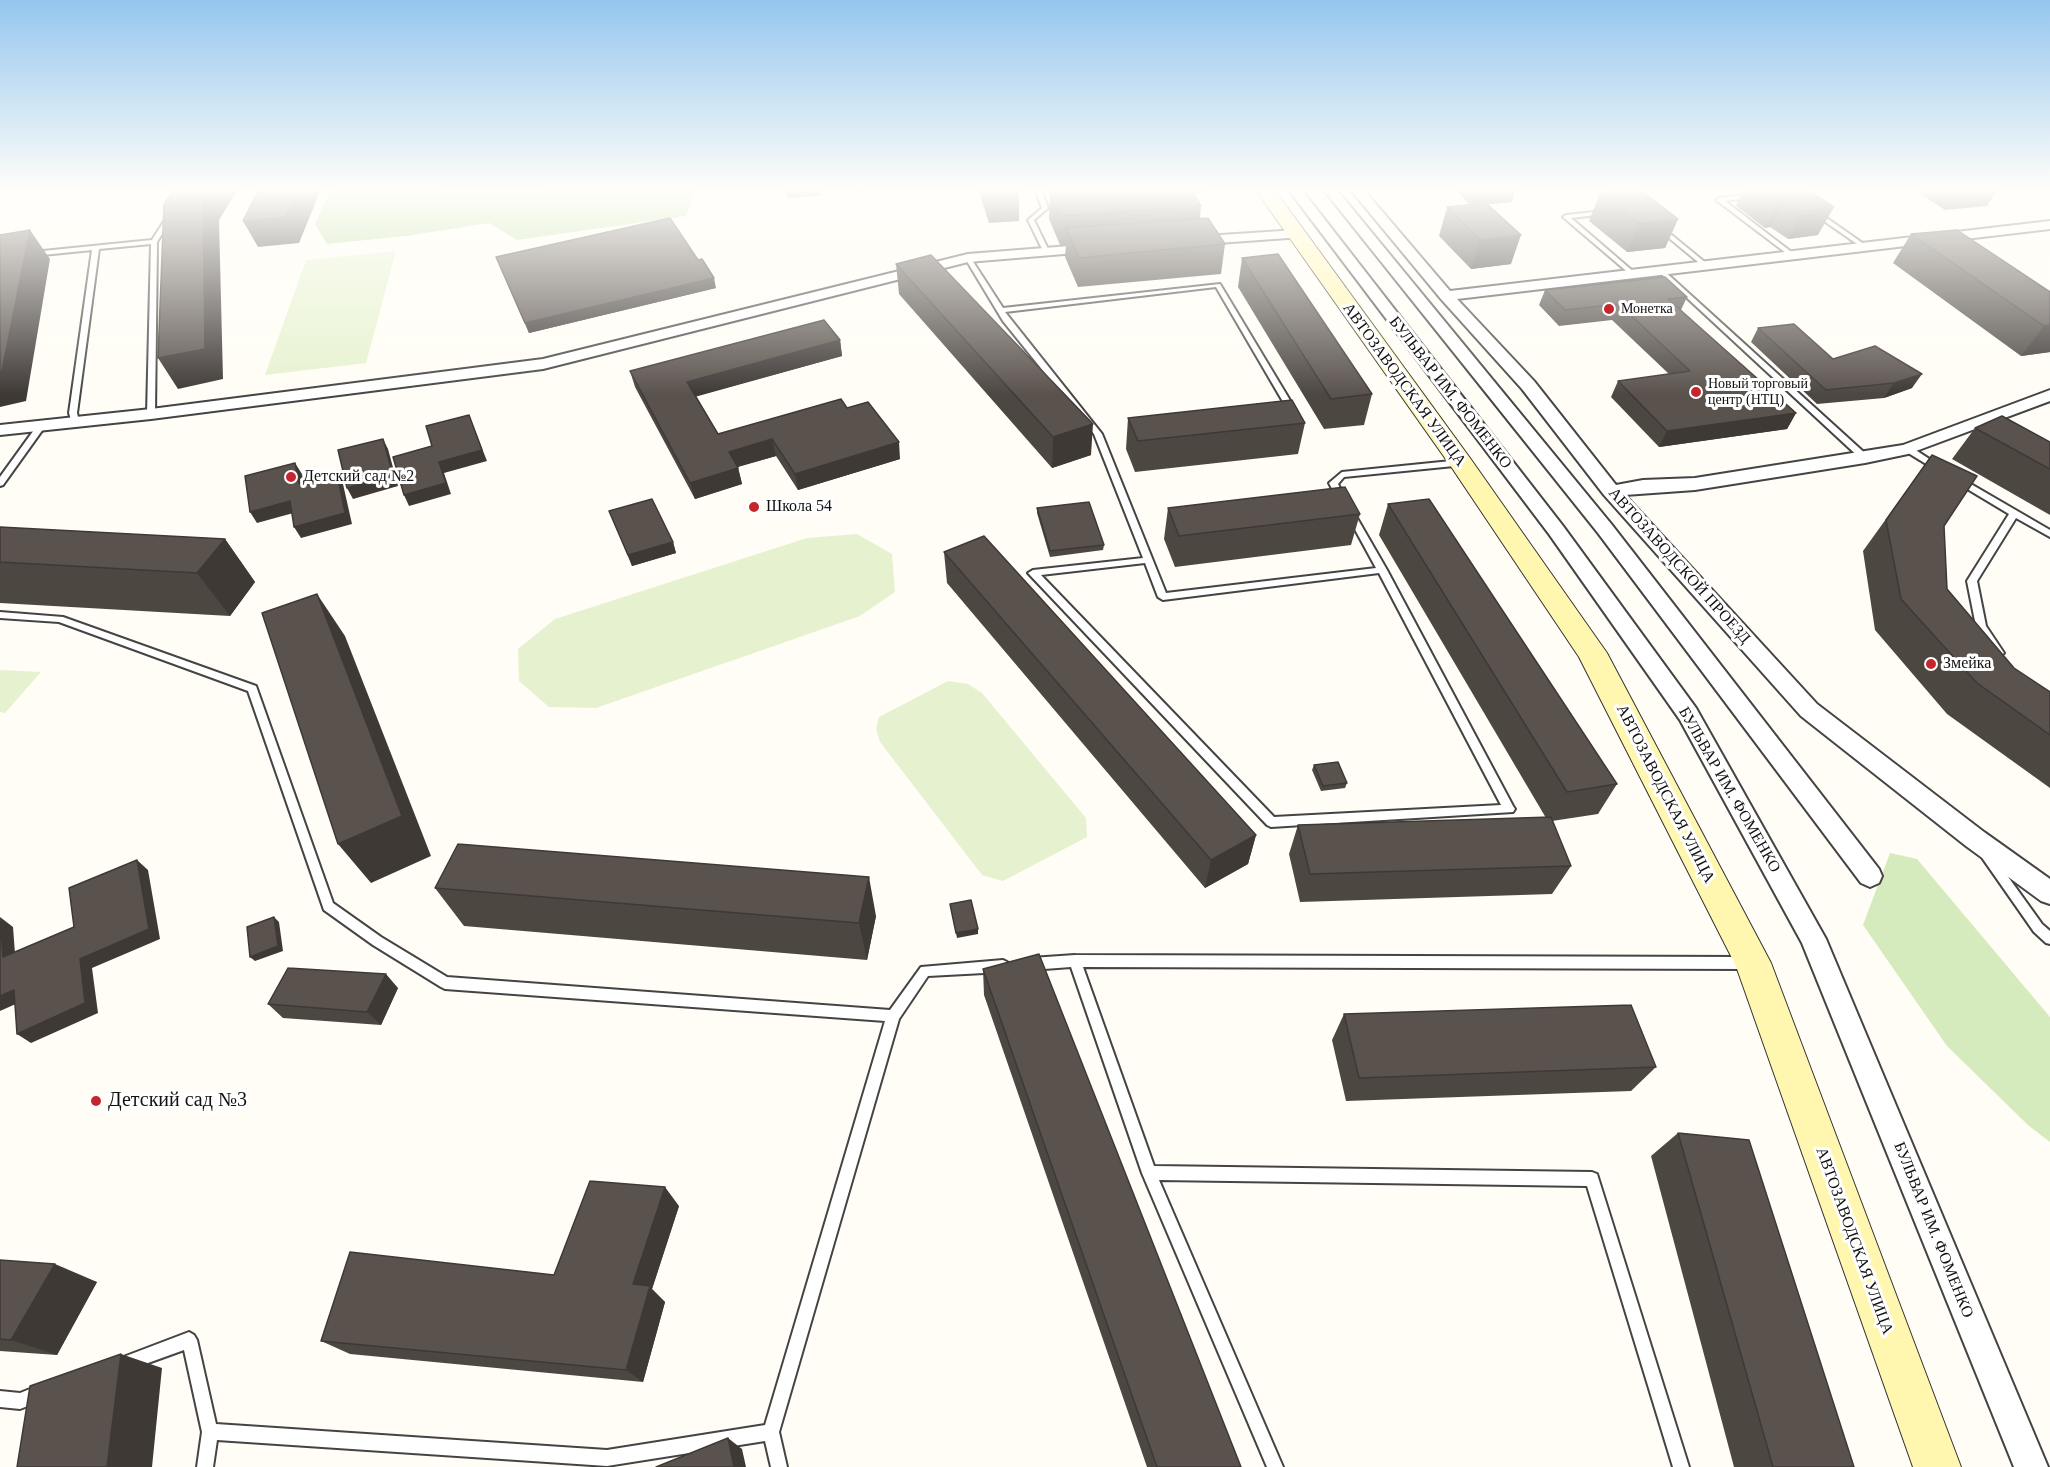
<!DOCTYPE html>
<meta charset="utf-8">
<style>
body{margin:0}
canvas{display:block;background:#fffdf5}
</style>
<canvas width="2050" height="1467"></canvas>
<script>
const ctx = document.querySelector('canvas').getContext('2d');
ctx.lineJoin = 'round';
function fillPath(path, color) { ctx.fillStyle = color; ctx.fill(path, 'evenodd'); }
const shape = rows => new Path2D(rows.map(r => 'M' + r).join(''));
function strokePath(path, color, width, dash) { ctx.strokeStyle = color; ctx.lineWidth = width; ctx.lineCap = dash ? 'butt' : 'round'; ctx.setLineDash(dash || []); ctx.stroke(path); }
function label(font, color, halo, rows, align = 'center') {
  ctx.font = font + ' "Times New Roman",serif'; ctx.lineWidth = 6; ctx.setLineDash([]); ctx.textBaseline = 'middle'; ctx.strokeStyle = halo; ctx.fillStyle = color; for (const [text, x, y, turn = 0] of rows) {
    ctx.save(); ctx.translate(x, y); ctx.rotate((+turn || 0) * Math.PI / 180); ctx.textAlign = isNaN(turn) ? turn : align; if (halo) ctx.strokeText(text, 0, 0); ctx.fillText(text, 0, 0); ctx.restore();
  }
}
fillPath(shape([
 [1890,853,1917,859,2050,1017,2050,1142,2029,1126,1947,1046,1863,925]
]), '#d5ebbd');
fillPath(shape([
 [331,189,488,191,695,189,686,216,517,240,489,223,406,236,327,244,315,224]
]), '#b9dc9c');
fillPath(shape([
 [396,251,366,363,265,375,306,260],
 [857,534,892,554,895,592,860,616,596,708,549,707,519,681,518,649,555,619,807,538],
 [0,670,41,672,5,713,0,712],
 [948,681,968,684,982,693,1086,818,1087,837,1003,881,982,875,880,742,876,729,879,717]
]), '#e6f2cf');
const lane = shape([
 [1035,189,1041,189,1048,208,1034,220,1049,251,1046,253,1043,251,1028,220,1042,208,1035,189],
 [1754,194,1757,196,1756,197,1725,201,1794,254,1794,256,1790,256,1716,200,1719,198,1754,194],
 [1604,211,1606,212,1606,214,1571,218,1635,273,1635,275,1631,275,1563,217,1566,215,1604,211],
 [1814,212,1818,212,1868,247,1863,248,1814,214,1814,212],
 [168,215,173,216,157,242,155,414,151,416,147,414,151,244,99,249,77,413,79,421,75,423,72,423,69,413,92,250,33,256,30,254,33,252,152,240,168,215],
 [1658,227,1662,227,1707,264,1707,266,1703,266,1658,229,1658,227],
 [966,257,970,257,1003,308,1220,284,1297,412,1296,414,1293,414,1289,412,1216,287,1005,312,1102,434,1166,593,1376,568,1346,513,1350,510,1353,511,1387,570,1513,806,1515,809,1513,812,1271,827,1267,825,1028,573,1033,570,1143,558,1094,434,1003,321,965,258,966,257],
 [1145,563,1158,597,1163,600,1379,573,1501,805,1274,817,1041,575,1145,563],
 [1658,269,1662,269,1868,456,1868,460,1862,460,1658,271,1658,269],
 [39,423,45,423,46,425,3,485,0,486,0,477,39,423],
 [1905,447,1911,447,1943,468,1942,470,1936,470,1905,451,1905,447],
 [1461,460,1465,463,1464,465,1344,477,1338,484,1346,500,1342,503,1339,502,1329,483,1342,472,1461,460],
 [1957,476,2050,530,2050,537,2016,518,1977,581,1986,626,2004,653,1999,657,1996,656,1976,626,1967,581,2009,514,1954,481,1953,479,1957,476],
 [0,612,63,617,256,686,333,903,381,937,447,977,890,1010,921,967,1003,960,1007,962,1009,966,1007,970,1003,972,928,976,899,1019,779,1432,787,1467,771,1467,765,1441,607,1466,217,1440,213,1467,197,1467,202,1432,184,1350,123,1372,118,1369,115,1364,118,1359,189,1332,194,1335,197,1340,216,1424,607,1450,765,1425,885,1021,445,989,441,987,373,945,324,910,248,691,59,622,0,618,0,612],
 [1987,851,1991,853,2042,924,2050,931,2050,944,2046,943,2034,932,1983,859,1981,856,1983,853,1987,851],
 [1075,955,1747,957,1751,959,1753,963,1751,967,1747,969,1083,967,1154,1166,1592,1172,1597,1174,1689,1467,1673,1467,1587,1186,1159,1180,1283,1467,1267,1467,1142,1173,1071,967,1031,970,1027,968,1025,964,1027,960,1031,958,1075,955],
 [40,1385,46,1387,48,1393,46,1399,20,1409,0,1407,0,1391,20,1393,40,1385]
]);
const street = shape([
 [1288,189,1301,189,1563,526,1696,708,1826,939,2048,1467,2014,1467,1802,943,1680,720,1549,534,1288,189],
 [1323,189,1336,189,1612,525,1879,869,1882,876,1879,883,1870,887,1861,883,1598,533,1323,189],
 [1350,189,1363,189,1450,291,2050,221,2050,229,1457,299,1534,381,1616,485,1643,480,1695,478,1903,445,2050,390,2050,401,1908,454,1865,463,1695,490,1625,495,1817,704,1984,832,2050,879,2050,904,2041,901,1966,846,1801,716,1604,495,1522,389,1441,299,1350,189],
 [1297,230,1304,234,1302,237,1190,245,1183,241,1190,237,1297,230],
 [1095,244,1100,245,1102,248,1100,251,968,262,543,369,151,419,0,435,0,425,151,409,543,359,968,254,1095,244]
]);
const secondary = shape([
 [1255,189,1274,189,1470,458,1607,653,1771,963,1961,1467,1913,1467,1736,966,1579,657,1452,468,1255,189]
]);
strokePath(lane, '#444', 4);
strokePath(street, '#444', 4);
strokePath(secondary, '#333', 2);
fillPath(lane, '#fff');
fillPath(street, '#fff');
fillPath(secondary, '#fff6b0');
fillPath(shape([
 [786,189,819,189,820,196,787,198],
 [859,189,887,189,859,192],
 [978,189,1018,189,1019,192,1019,221,989,223],
 [1067,189,1203,189,1203,193,1194,194,1201,206,1200,218,1225,244,1221,274,1078,287,1065,257,1066,245,1060,245,1049,219,1050,191],
 [1455,189,1516,189,1512,202,1488,204,1511,264,1471,269,1439,236,1447,207,1470,205],
 [1744,189,1807,189,1818,235,1788,239,1770,227,1765,228,1736,206],
 [1913,189,1998,189,1987,206,1945,210],
 [1600,193,1678,219,1665,248,1627,252,1589,221],
 [1911,234,2050,292,2050,352,2021,356,1893,263],
 [496,257,716,288,529,333],
 [1242,258,1372,394,1364,425,1324,429,1238,287],
 [896,264,1091,455,1052,468,899,294],
 [1545,290,1687,297,1681,310,1796,413,1787,429,1659,447,1611,397,1618,381,1669,374,1612,320,1559,326,1539,305],
 [1758,328,1833,359,1912,388,1884,398,1817,404,1751,342],
 [840,340,842,356,696,396,718,434,847,408,900,459,798,490,776,456,738,467,742,484,695,499,635,387,630,371],
 [1128,418,1305,423,1298,454,1135,472,1126,449],
 [1975,428,2050,442,2050,515,1952,459],
 [1932,455,1944,526,1947,589,2014,668,2050,692,2050,788,1947,714,1875,630,1863,551],
 [1388,504,1617,784,1598,814,1552,821,1571,866,1552,894,1300,902,1289,854,1298,825,1546,818,1379,535],
 [1037,508,1104,545,1103,550,1050,557,1037,513],
 [1168,508,1360,514,1351,545,1175,567,1164,539],
 [609,511,673,542,676,553,632,566],
 [0,527,225,539,255,582,230,616,0,603],
 [944,552,1256,835,1248,864,1205,888,947,583],
 [1314,765,1347,783,1345,788,1321,791,1312,770],
 [435,888,876,916,867,960,464,926],
 [983,969,1241,1467,1147,1467,984,995],
 [398,988,381,1025,283,1018,268,1004],
 [1344,1014,1656,1067,1631,1091,1346,1101,1332,1040],
 [1678,1133,1854,1467,1734,1467,1651,1156],
 [679,1206,652,1289,665,1302,643,1382,350,1354,321,1341,554,1275],
 [0,1260,97,1282,57,1355,0,1351]
]), '#4d4742');
fillPath(shape([
 [205,189,238,189,219,220,223,379,178,389,158,358,203,192],
 [297,189,321,189,299,243,258,247,243,221],
 [1477,189,1516,189,1512,202,1472,206],
 [1780,199,1785,199,1770,227,1765,228],
 [1834,207,1818,235,1788,239,1803,211],
 [1678,219,1665,248,1627,252,1639,223],
 [30,230,50,259,26,401,0,407,0,371],
 [1521,235,1511,264,1471,269,1480,240],
 [714,278,716,288,529,333,525,323],
 [2050,325,2050,352,2021,356,2044,326],
 [840,340,842,356,691,398,687,382],
 [1922,374,1912,388,1884,398,1894,383],
 [1796,413,1787,429,1659,447,1667,431],
 [469,415,487,461,444,473,451,494,409,506,404,495,439,462],
 [1093,424,1091,455,1052,468,1053,437],
 [383,439,388,449,398,486,353,499,347,488],
 [772,439,776,456,733,468,729,452],
 [899,442,900,459,798,490,795,474],
 [295,463,302,474,306,495,299,484],
 [738,468,742,484,695,499,690,483],
 [337,473,343,484,352,524,301,538,294,527],
 [290,501,297,512,257,523,250,512],
 [225,539,255,582,230,616,197,573],
 [673,542,676,553,632,566,628,555],
 [317,594,345,636,431,856,371,883,338,844],
 [1256,835,1248,864,1205,888,1211,860],
 [137,860,148,870,160,939,92,968,98,1013,31,1043,17,1034,80,959],
 [869,877,876,916,867,960,859,923],
 [0,917,13,927,16,967,3,957],
 [274,917,279,922,283,951,255,961,250,957],
 [978,929,978,934,957,938,956,933],
 [386,974,398,988,381,1025,367,1012],
 [14,990,27,999,0,1011,0,996],
 [665,1187,679,1206,652,1289,665,1302,643,1382,626,1370,633,1284],
 [55,1264,97,1282,57,1355,11,1340],
 [121,1354,162,1368,152,1467,107,1467],
 [728,1438,742,1449,746,1467,734,1467]
]), '#3f3936');
const building = shape([
 [174,189,205,189,203,192,205,349,158,358,164,204,174,189],
 [259,189,297,189,285,217,243,221,259,189],
 [987,189,1018,189,1019,192,989,195,987,189],
 [1067,189,1191,189,1201,206,1061,216,1050,191,1067,189],
 [1629,189,1639,189,1678,219,1639,223,1600,193,1629,189],
 [1765,189,1807,189,1834,207,1803,211,1785,199,1780,199,1765,189],
 [1486,203,1521,235,1480,240,1447,207,1486,203],
 [670,218,698,260,702,259,714,278,525,323,496,257,670,218],
 [1208,218,1225,244,1079,258,1066,228,1208,218],
 [30,230,2,371,0,371,0,235,30,230],
 [1957,230,2050,292,2050,325,2044,326,1911,234,1957,230],
 [1278,254,1372,394,1331,399,1242,258,1278,254],
 [931,255,1093,424,1053,437,896,264,931,255],
 [1665,277,1687,297,1668,299,1796,413,1667,431,1618,381,1690,371,1619,304,1565,310,1545,290,1665,277],
 [824,320,840,340,687,382,718,434,841,399,847,408,868,402,899,442,795,474,772,439,729,452,738,468,690,483,630,371,824,320],
 [1794,324,1833,359,1875,346,1922,374,1894,383,1826,390,1758,328,1794,324],
 [1292,400,1305,423,1138,441,1128,418,1292,400],
 [469,415,482,450,439,462,446,483,404,495,393,457,432,446,426,426,469,415],
 [2002,416,2050,442,2050,469,1975,428,2002,416],
 [383,439,393,475,347,488,338,450,383,439],
 [1932,455,1977,476,1944,526,1947,589,2014,668,2050,692,2050,735,1977,683,1901,599,1886,520,1932,455],
 [295,463,299,484,337,473,345,513,294,527,290,501,250,512,245,476,295,463],
 [1345,487,1360,514,1179,536,1168,508,1345,487],
 [652,499,673,542,628,555,609,511,652,499],
 [1429,499,1617,784,1567,792,1388,504,1429,499],
 [1089,502,1104,545,1050,551,1037,508,1089,502],
 [0,527,225,539,197,573,0,562,0,527],
 [984,536,1256,835,1211,860,944,552,984,536],
 [317,594,402,816,338,844,262,613,317,594],
 [1338,762,1347,783,1323,786,1314,765,1338,762],
 [1551,817,1571,866,1310,874,1298,825,1551,817],
 [458,844,869,877,859,923,435,888,458,844],
 [137,860,149,929,80,959,85,1003,17,1034,14,990,0,996,0,919,3,957,74,927,69,888,137,860],
 [971,900,978,929,956,933,950,904,971,900],
 [274,917,278,946,250,957,247,927,274,917],
 [1039,954,1241,1467,1157,1467,983,969,1039,954],
 [288,968,386,974,367,1012,268,1004,288,968],
 [1631,1005,1656,1067,1359,1078,1344,1014,1631,1005],
 [1678,1133,1749,1140,1854,1467,1773,1467,1678,1133],
 [590,1181,665,1187,633,1284,650,1286,626,1370,321,1341,350,1252,554,1275,590,1181],
 [0,1260,55,1264,11,1340,0,1339,0,1260],
 [121,1354,107,1467,17,1467,30,1386,121,1354],
 [728,1438,734,1467,656,1467,728,1438]
]);
fillPath(building, '#5a524d');
strokePath(building, '#3f3936', 1.5);
const sky = ctx.createLinearGradient(0, 0, 0, 395);
sky.addColorStop(0, '#95c6ee');
sky.addColorStop(0.48, '#fffefa');
sky.addColorStop(1, '#fffefa00');
ctx.fillStyle = sky;
ctx.fillRect(0, 0, 2050, 395);
for (const [x, y, r, color] of [
 [1609,309,6,"#c4262e"],
 [1696,392,6,"#c4262e"],
 [291,477,6,"#c4262e"],
 [754,507,6,"#c4262e"],
 [1931,664,6,"#c4262e"],
 [96,1101,6,"#c4262e"]
]) { const dot = new Path2D(); dot.arc(x, y, r, 0, 2 * Math.PI); ctx.fillStyle = color; ctx.fill(dot); strokePath(dot, '#fff', 2); }
label('14px', '#111', '#fff', [
 ["Монетка",1621,309],
 ["Новый торговый",1708,384],
 ["центр (НТЦ)",1708,400]
], 'left');
label('16px', '#111', '#fff', [
 ["АВТОЗАВОДСКАЯ УЛИЦА",1404,385,54],
 ["БУЛЬВАР ИМ. ФОМЕНКО",1450,393,52],
 ["АВТОЗАВОДСКОЙ ПРОЕЗД",1679,566,48],
 ["БУЛЬВАР ИМ. ФОМЕНКО",1729,790,60],
 ["АВТОЗАВОДСКАЯ УЛИЦА",1665,794,63],
 ["БУЛЬВАР ИМ. ФОМЕНКО",1933,1230,68],
 ["АВТОЗАВОДСКАЯ УЛИЦА",1854,1241,70]
]);
label('16px', '#111', '#fff', [
 ["Детский сад №2",303,477],
 ["Школа 54",766,507],
 ["Змейка",1943,664]
], 'left');
label('20px', '#111', '#fff', [
 ["Детский сад №3",108,1101]
], 'left');
</script>
